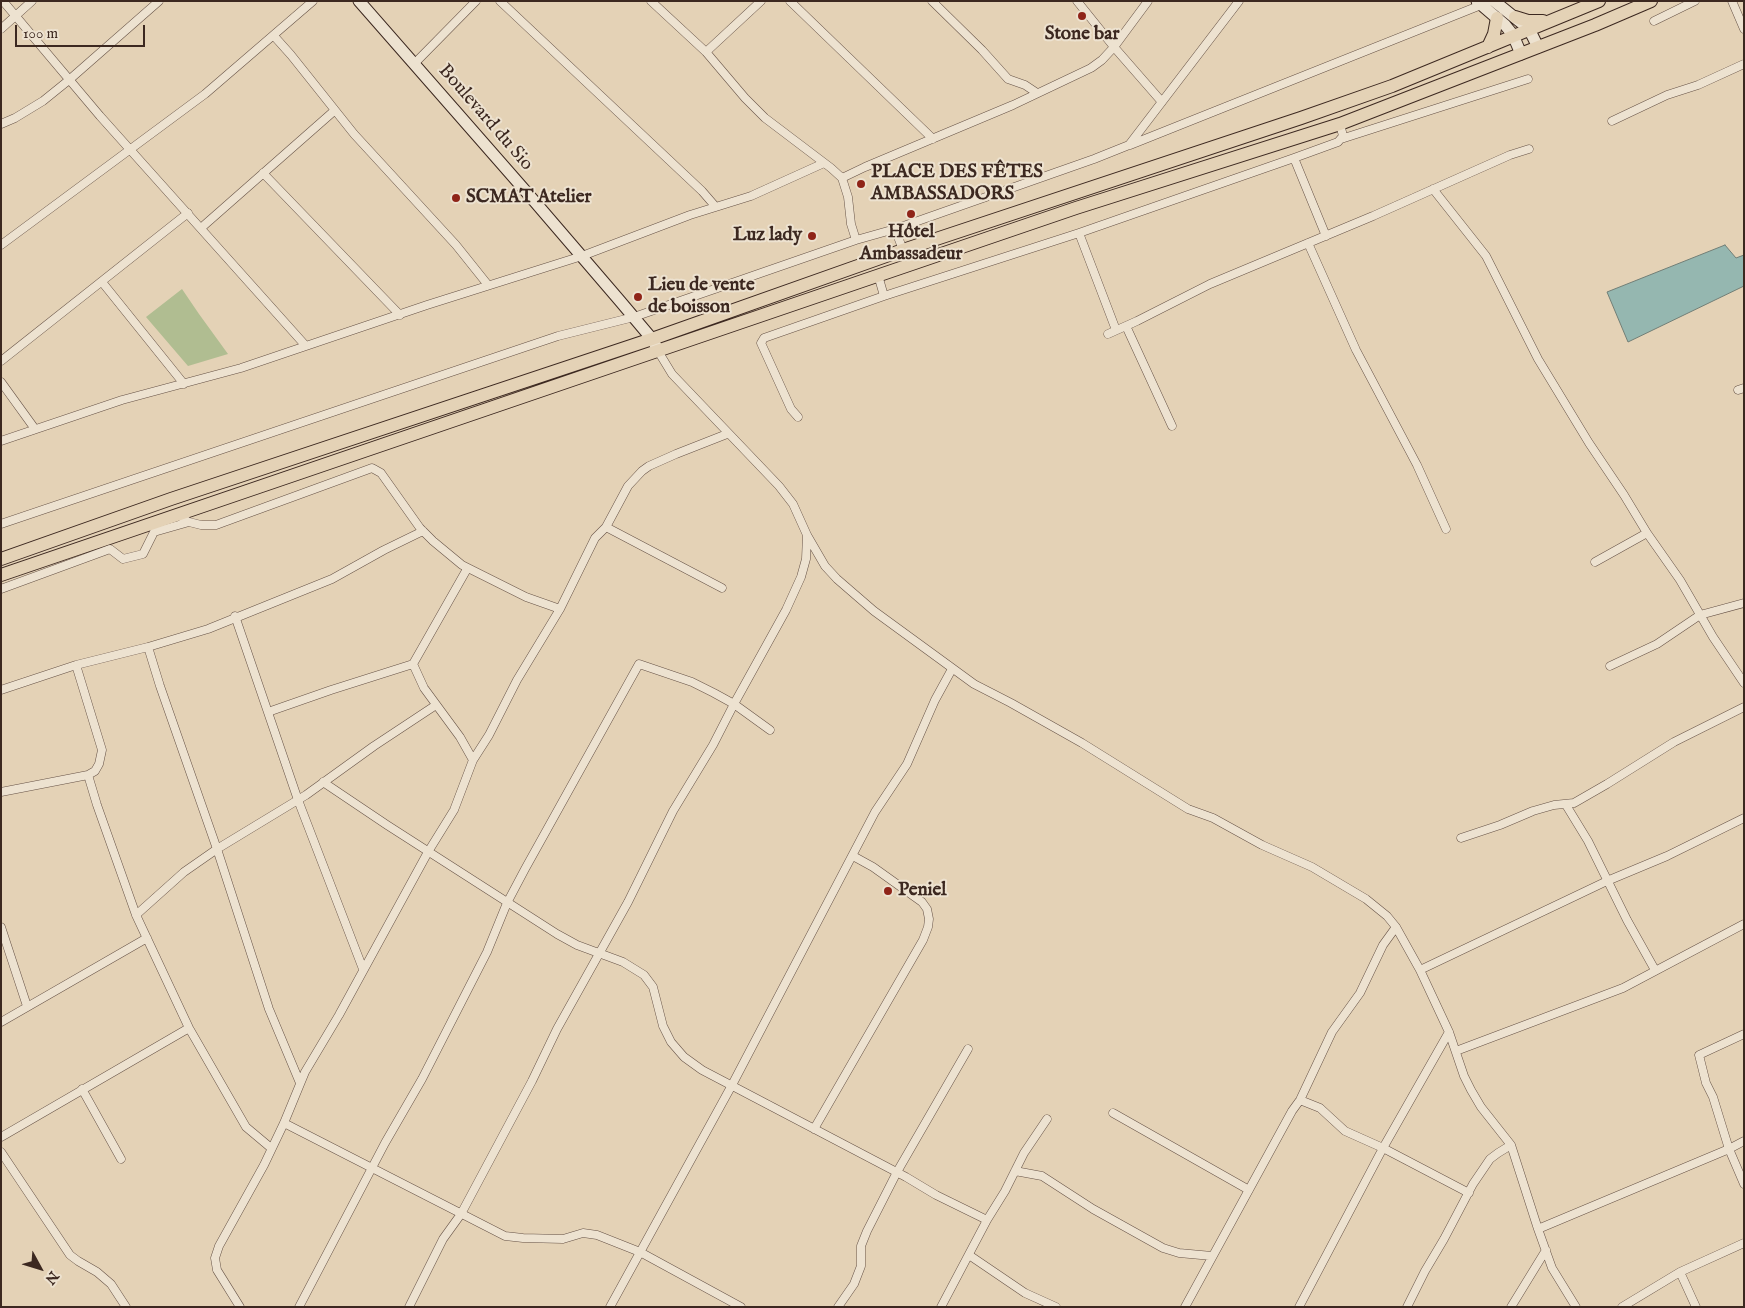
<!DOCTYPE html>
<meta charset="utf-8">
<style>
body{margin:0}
#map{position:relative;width:1745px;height:1308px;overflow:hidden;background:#e4d2b6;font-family:"IM FELL English",serif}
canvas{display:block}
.frame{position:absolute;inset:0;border:2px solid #3c2820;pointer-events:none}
.north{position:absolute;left:15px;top:1243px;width:50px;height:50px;-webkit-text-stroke:4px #ede2d0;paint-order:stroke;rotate:129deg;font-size:14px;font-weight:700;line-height:20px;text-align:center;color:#3c2820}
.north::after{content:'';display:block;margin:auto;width:18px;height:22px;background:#3c2820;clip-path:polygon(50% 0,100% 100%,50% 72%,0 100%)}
.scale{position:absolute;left:15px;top:25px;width:130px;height:22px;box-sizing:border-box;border:2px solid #3c2820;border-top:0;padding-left:6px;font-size:15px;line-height:18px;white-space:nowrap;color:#3c2820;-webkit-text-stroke:4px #ede2d0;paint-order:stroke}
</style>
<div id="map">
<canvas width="1745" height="1308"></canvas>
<div class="frame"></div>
<div class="north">N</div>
<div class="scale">100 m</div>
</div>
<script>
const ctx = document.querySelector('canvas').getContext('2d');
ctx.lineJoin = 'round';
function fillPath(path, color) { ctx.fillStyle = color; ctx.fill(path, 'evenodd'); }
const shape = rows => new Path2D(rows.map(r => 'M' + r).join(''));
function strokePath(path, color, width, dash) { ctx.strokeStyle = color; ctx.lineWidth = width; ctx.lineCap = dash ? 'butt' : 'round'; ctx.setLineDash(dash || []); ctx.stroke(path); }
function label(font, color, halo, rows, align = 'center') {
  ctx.font = font + ' "IM FELL English",serif'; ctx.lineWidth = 4; ctx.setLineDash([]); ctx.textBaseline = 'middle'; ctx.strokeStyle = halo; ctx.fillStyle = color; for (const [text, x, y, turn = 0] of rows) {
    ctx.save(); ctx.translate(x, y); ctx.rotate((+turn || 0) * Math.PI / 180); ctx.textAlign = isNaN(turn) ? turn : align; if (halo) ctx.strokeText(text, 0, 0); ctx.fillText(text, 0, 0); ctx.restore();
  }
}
fillPath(shape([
 [182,289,199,314,228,354,188,366,146,317]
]), '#b0bd91');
const water = shape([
 [1725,245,1736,258,1744,255,1744,286,1628,342,1607,292,1725,245]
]);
fillPath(water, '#95b7b0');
strokePath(water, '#717e76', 1);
const street = shape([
 [3,1,100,116,305,345],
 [500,1,702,191,715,206],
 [651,1,706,52,745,98,765,118,831,168,842,178,848,197,851,224,856,240,895,229,903,250],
 [790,1,933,139],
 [932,1,982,50,1008,79,1025,85,1037,93],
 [1077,1,1114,47,1162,102],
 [1732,1,1744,29],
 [1654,21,1695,1],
 [1,29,32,1],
 [274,36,291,55,354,134,456,245,488,285],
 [706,52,761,1],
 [414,64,476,1],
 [1612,121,1667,95,1698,85,1744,64],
 [1,124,15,118,43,101,69,80,159,1],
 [1341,139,1528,79],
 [1130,145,1491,1],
 [263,173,400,315],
 [842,178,865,167,1013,105,1091,68,1102,60,1114,47,1148,1],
 [1433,189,1486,256,1538,359,1589,443,1624,495,1647,533,1680,580,1713,637,1744,683],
 [201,228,334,111],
 [895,229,1094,159,1129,145,1239,1],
 [1326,236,1294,158,1338,142,1343,136,1340,124],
 [1308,243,1356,350,1417,465,1446,529],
 [1,245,205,94,313,1],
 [878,275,884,296],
 [102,282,184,384],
 [1126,326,1172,426],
 [1116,330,1079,233,1294,158],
 [1108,334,1137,321,1210,284,1373,216,1510,155,1529,149],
 [658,351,672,374,779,486,793,504,807,535,825,566,837,579,874,611,974,684,1011,703,1082,743,1188,809,1213,818,1262,845,1312,867,1366,899,1387,916,1396,927,1420,970,1449,1032,1464,1076,1471,1090,1481,1107,1511,1145,1538,1229,1552,1268,1576,1307],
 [1,361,188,213],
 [1,382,35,429],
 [1738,390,1744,388],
 [798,417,791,409,761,343,764,338,884,296,1079,233],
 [1,441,122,400,241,368,427,305,582,256,690,215,751,196,824,163],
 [178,515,189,522,201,525,216,525,372,468,381,473,420,528,433,541,462,565,526,597,560,609],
 [1,524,558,336,634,317,856,240],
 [606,527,722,588],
 [1595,562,1647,533],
 [1,589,110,549,123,559,143,554,154,532,189,522],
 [235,616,298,800,363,969],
 [148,647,160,686,217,849,269,1009,300,1083],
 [413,664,424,688,460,737,473,760],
 [1610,666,1657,644,1700,615,1744,603],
 [1,690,76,665,148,647,208,629,332,579,384,550,423,531],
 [268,712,331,690,413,664,467,569],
 [88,775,97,805,136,915,189,1028,246,1127,271,1148],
 [323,782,387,825,557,934,577,945,623,962,644,975,653,987,663,1026,671,1042,684,1057,702,1070,906,1177,936,1195,987,1220],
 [1,792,88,775,95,771,99,764,102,750,76,665],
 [1566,805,1588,841,1627,920,1655,970],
 [1461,838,1500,825,1533,811,1554,805,1574,803,1607,784,1674,742,1744,707],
 [136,915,184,872,217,849,306,795,374,746,436,705],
 [1,927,27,1006],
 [1420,970,1607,881,1667,856,1744,818],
 [1,1022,147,938],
 [1744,1034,1699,1055,1706,1083,1713,1097,1729,1149,1744,1184],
 [1456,1051,1623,988,1744,924],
 [82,1089,121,1159],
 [1300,1100,1320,1108,1345,1131,1383,1148,1469,1193],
 [1113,1113,1249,1190],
 [284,1123,505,1236,523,1238,563,1239,583,1233,597,1235,640,1252,741,1307],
 [814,1129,923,940,928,927,929,919,927,909,922,902,873,867,853,856],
 [1,1137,189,1028],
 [1,1152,70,1255,78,1261,97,1272,111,1284,126,1307],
 [1015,1171,1042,1176,1093,1209,1163,1248,1179,1253,1212,1256],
 [1538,1229,1729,1149,1744,1141],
 [969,1255,1025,1293,1056,1307],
 [1680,1272,1696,1307],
 [240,1307,217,1270,215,1258,219,1246,264,1165,284,1123,305,1072,339,1015,428,852,454,810,473,760,489,735,517,680,560,609,595,538,606,527,628,486,642,471,649,466,676,454,727,434],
 [299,1307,385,1143,422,1079,487,952,507,903,525,869,639,664,692,682,714,693,734,704,770,730],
 [409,1307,443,1239,461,1214,532,1081,557,1029,628,902,673,811,713,745,734,704,786,610,801,577,806,559,807,535],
 [610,1307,732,1085,875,812,907,764,935,700,952,669],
 [838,1307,854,1284,861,1266,861,1246,867,1231,897,1172,968,1049],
 [941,1307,987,1220,1005,1191,1024,1153,1047,1119],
 [1185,1307,1292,1111,1300,1100,1332,1032,1360,993,1383,945,1396,927],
 [1299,1307,1383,1148,1449,1032],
 [1407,1307,1425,1271,1444,1239,1473,1184,1490,1159,1498,1153,1511,1145],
 [1511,1307,1546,1250],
 [1622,1307,1680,1272,1744,1243]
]);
const secondary = shape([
 [359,1,529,195,620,301,652,339,656,346],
 [1477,1,1505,25,1513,35,1521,54],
 [1494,1,1529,29,1538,47]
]);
const primary = shape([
 [1515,17,1528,21,1543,21],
 [1488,47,1494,34,1497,18],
 [1,559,171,499,652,339,903,250,1301,118,1392,86,1599,1],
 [1,575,1076,208,1340,124,1595,25,1651,1]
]);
strokePath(street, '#665246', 9);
strokePath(secondary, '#3c2820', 13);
strokePath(primary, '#3c2820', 14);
strokePath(street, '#ede2d0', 8);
strokePath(secondary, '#ede2d0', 11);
strokePath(primary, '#e4d2b6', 12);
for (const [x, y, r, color] of [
 [1082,16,5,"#8f2418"],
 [861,184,5,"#8f2418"],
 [456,198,5,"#8f2418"],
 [911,214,5,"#8f2418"],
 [812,236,5,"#8f2418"],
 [638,297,5,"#8f2418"],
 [888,891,5,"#8f2418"]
]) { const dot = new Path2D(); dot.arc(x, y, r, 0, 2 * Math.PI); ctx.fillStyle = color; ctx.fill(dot); strokePath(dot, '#ede2d0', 2); }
label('bold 19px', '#3c2820', '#ede2d0', [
 ["Stone bar",1082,35,"center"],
 ["PLACE DES FÊTES",871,173],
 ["AMBASSADORS",871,195],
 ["SCMAT Atelier",466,198],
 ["Hôtel",911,233,"center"],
 ["Ambassadeur",911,255,"center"],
 ["Luz lady",802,236,"right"],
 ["Lieu de vente",648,286],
 ["de boisson",648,308],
 ["Peniel",898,891]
], 'left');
label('19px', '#3c2820', '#ede2d0', [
 ["Boulevard du Sio",485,118,49]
]);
</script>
